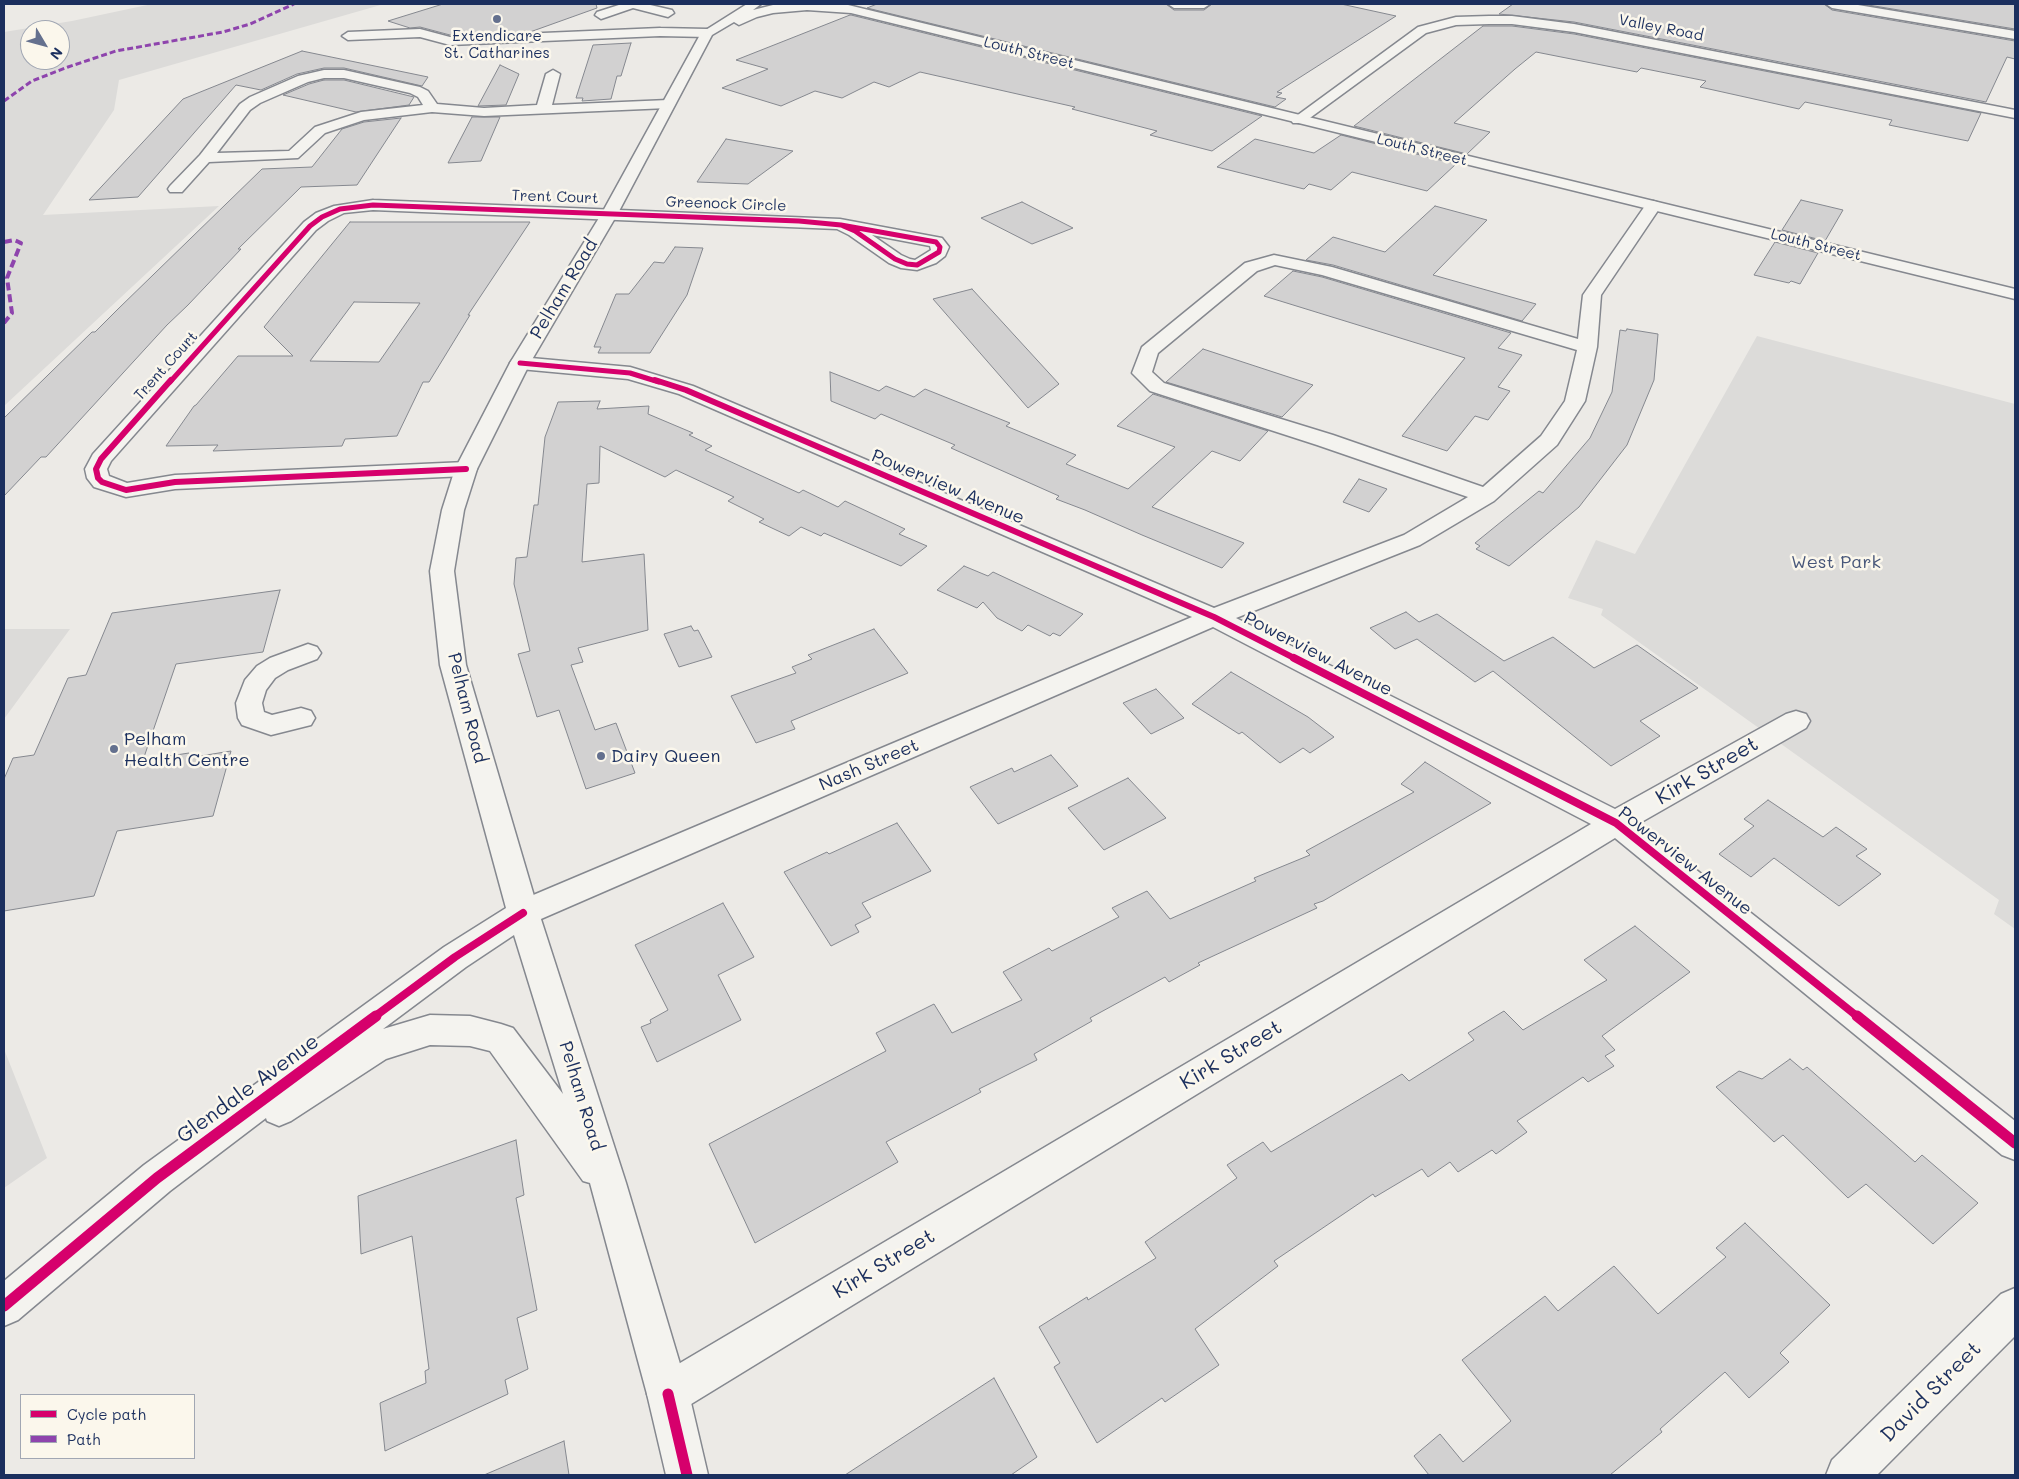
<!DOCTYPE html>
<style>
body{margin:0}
#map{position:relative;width:2019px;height:1479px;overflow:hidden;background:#eceae6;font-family:Mali,sans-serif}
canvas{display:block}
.frame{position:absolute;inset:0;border:5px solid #1b2f5e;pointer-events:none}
.legend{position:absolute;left:20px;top:1394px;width:175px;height:65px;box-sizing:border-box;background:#fbf7ec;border:1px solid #a1a7b3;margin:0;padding:6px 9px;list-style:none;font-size:15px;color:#1b2f5e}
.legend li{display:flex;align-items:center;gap:10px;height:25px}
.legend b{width:25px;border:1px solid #a1a7b3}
.north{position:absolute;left:20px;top:20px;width:50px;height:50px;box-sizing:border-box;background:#fbf7ec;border:1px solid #a1a7b3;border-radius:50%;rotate:127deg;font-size:14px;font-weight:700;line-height:20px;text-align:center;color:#1b2f5e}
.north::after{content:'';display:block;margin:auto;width:18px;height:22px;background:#64708e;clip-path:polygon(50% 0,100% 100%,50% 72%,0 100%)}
</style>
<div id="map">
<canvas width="2019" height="1479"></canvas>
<div class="frame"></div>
<ul class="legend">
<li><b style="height:6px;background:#d6006c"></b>Cycle path</li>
<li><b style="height:6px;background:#8e44ad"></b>Path</li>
</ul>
<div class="north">N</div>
</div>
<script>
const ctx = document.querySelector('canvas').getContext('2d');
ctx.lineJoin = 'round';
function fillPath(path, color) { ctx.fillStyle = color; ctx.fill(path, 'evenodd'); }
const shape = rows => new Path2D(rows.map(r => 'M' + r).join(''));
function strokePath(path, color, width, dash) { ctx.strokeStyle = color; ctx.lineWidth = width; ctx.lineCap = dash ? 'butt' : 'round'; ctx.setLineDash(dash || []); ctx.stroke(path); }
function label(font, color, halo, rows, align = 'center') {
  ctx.font = font + ' Mali,sans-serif'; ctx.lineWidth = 5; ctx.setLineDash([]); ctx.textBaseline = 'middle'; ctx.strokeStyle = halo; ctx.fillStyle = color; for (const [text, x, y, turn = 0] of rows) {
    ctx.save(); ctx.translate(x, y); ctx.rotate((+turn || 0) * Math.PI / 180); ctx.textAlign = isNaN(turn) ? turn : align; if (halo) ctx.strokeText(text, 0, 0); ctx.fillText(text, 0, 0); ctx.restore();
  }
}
fillPath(shape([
 [152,4,384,4,119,80,114,110,43,215,219,206,4,406,4,32,72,21],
 [30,30,60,30,60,60,30,60],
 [1757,336,2015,404,2015,929,1994,914,1999,900,1601,615,1603,609,1568,598,1596,540,1635,554],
 [4,629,70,629,4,719],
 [4,1049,47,1158,4,1188]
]), '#dcdbd9');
const building = shape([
 [443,4,596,4,597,8,530,32,450,35,420,27,410,28,388,21,443,4],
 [877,4,1166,4,1174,10,1204,10,1212,4,1341,4,1396,16,1277,92,1282,93,1276,97,1286,99,1275,107,867,8,877,4],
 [1513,4,1824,4,1832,10,2015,41,2015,59,2007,57,1986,102,1574,22,1499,14,1513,4],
 [1862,4,2015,4,2015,29,1862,4],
 [850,15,851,15,1262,116,1212,151,1150,135,1157,131,1072,109,1075,107,920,72,889,87,874,82,842,98,815,91,781,106,722,88,768,69,736,60,850,15],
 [1483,26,1512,26,1574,34,1981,113,1968,141,1889,125,1892,120,1805,102,1799,109,1700,87,1706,81,1641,68,1637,72,1536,52,1515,69,1454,123,1490,132,1467,154,1354,126,1483,26],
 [631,43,621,76,617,76,611,99,582,101,583,98,576,98,593,45,631,43],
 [302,51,428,77,422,86,344,68,324,68,297,74,261,90,236,85,138,197,89,200,183,99,302,51],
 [500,65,519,74,506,105,478,106,500,65],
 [324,80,344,80,414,97,409,105,356,112,283,95,309,84,324,80],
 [472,117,500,117,481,161,448,163,472,117],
 [401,118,357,185,301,187,238,249,241,249,188,305,167,325,46,457,41,457,4,496,4,418,92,332,95,332,118,309,262,169,312,167,342,129,364,122,401,118],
 [1341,135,1456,164,1427,191,1352,172,1331,190,1309,184,1304,189,1217,167,1255,139,1314,153,1341,135],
 [726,139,793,151,748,184,697,182,726,139],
 [1801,200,1843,210,1825,241,1782,230,1801,200],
 [1022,202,1073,228,1032,244,981,218,1022,202],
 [1435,206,1487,220,1433,275,1536,304,1522,321,1333,265,1306,260,1333,237,1385,252,1435,206],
 [350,222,530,222,468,315,470,315,429,382,423,382,397,436,345,439,342,446,213,451,218,445,166,446,194,406,196,405,238,356,293,356,264,327,350,222],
 [354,302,420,303,379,362,310,361,354,302],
 [1775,242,1818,253,1800,284,1791,281,1789,283,1754,275,1775,242],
 [675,247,703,248,687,295,650,353,598,353,601,347,594,347,616,294,629,294,654,262,664,263,675,247],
 [1293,271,1322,277,1511,333,1498,348,1522,355,1498,387,1510,391,1488,420,1475,416,1447,451,1402,436,1465,358,1264,296,1293,271],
 [972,289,1059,384,1028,408,933,299,972,289],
 [1627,329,1658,334,1654,380,1627,445,1579,507,1509,566,1476,549,1480,546,1475,543,1539,491,1543,493,1590,438,1612,392,1620,330,1626,331,1627,329],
 [1203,349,1313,385,1282,417,1166,382,1203,349],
 [830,372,879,391,886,386,914,397,925,389,1010,423,1006,426,1076,455,1066,464,1128,489,1175,447,1117,426,1153,394,1268,431,1240,461,1212,451,1152,507,1244,543,1222,568,1142,535,1085,510,1056,499,1059,496,951,448,955,445,881,414,875,419,831,401,830,372],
 [600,401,597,409,649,406,648,414,693,433,689,435,712,446,705,450,799,493,803,490,838,507,845,501,905,529,899,534,927,546,901,566,824,533,821,536,801,527,789,536,759,522,764,519,728,501,734,497,676,470,665,477,600,446,599,483,587,484,582,562,644,554,648,630,578,648,583,662,571,665,595,730,616,723,635,773,586,789,559,710,537,717,518,654,530,651,514,584,516,558,527,557,534,505,538,505,545,437,558,402,600,401],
 [1359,479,1387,489,1369,512,1343,502,1359,479],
 [964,566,988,576,993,572,1083,614,1060,636,1053,633,1050,636,1028,625,1022,631,997,618,983,602,977,608,937,590,964,566],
 [280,590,263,652,176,664,143,760,189,753,188,758,231,751,213,816,117,831,94,896,4,911,4,779,13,758,34,755,68,678,86,675,112,613,280,590],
 [1406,612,1419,622,1437,614,1504,661,1553,637,1594,668,1637,645,1698,688,1640,721,1660,736,1611,766,1493,671,1475,682,1417,639,1395,649,1370,628,1406,612],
 [691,626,694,631,698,630,712,657,679,667,664,634,691,626],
 [874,629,908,673,791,721,795,729,756,743,731,696,796,673,792,667,812,659,808,655,874,629],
 [1231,672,1308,717,1334,737,1310,753,1303,748,1280,763,1242,732,1239,734,1192,704,1231,672],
 [1156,689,1184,718,1151,734,1123,703,1156,689],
 [1051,755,1078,786,998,824,970,787,1012,768,1014,772,1051,755],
 [1425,762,1491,803,1323,901,1314,904,1317,908,1198,963,1200,965,1169,982,1165,977,1090,1018,1092,1021,1034,1054,1037,1060,979,1089,981,1092,886,1142,898,1162,755,1243,709,1144,886,1051,876,1033,934,1004,952,1033,1022,1000,1003,972,1049,948,1052,951,1119,917,1112,908,1147,891,1170,919,1256,881,1254,878,1310,855,1306,851,1414,792,1401,784,1425,762],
 [1128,778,1166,818,1104,850,1068,808,1128,778],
 [1768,800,1823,837,1836,827,1867,849,1856,856,1881,874,1839,906,1774,858,1751,877,1719,854,1754,826,1744,819,1768,800],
 [897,823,931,871,862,903,871,917,855,925,859,932,831,946,784,872,827,852,829,854,897,823],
 [723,903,754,957,718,975,741,1020,657,1062,641,1027,651,1023,650,1020,668,1010,635,945,723,903],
 [1635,926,1690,972,1602,1036,1615,1050,1605,1056,1614,1066,1588,1082,1583,1077,1517,1121,1527,1132,1496,1154,1492,1150,1458,1172,1450,1162,1428,1177,1422,1169,1375,1197,1373,1194,1274,1261,1278,1266,1195,1329,1219,1365,1165,1402,1162,1398,1097,1443,1054,1367,1060,1363,1039,1327,1087,1297,1088,1300,1156,1258,1145,1242,1237,1178,1227,1165,1263,1142,1271,1152,1402,1074,1409,1081,1474,1040,1468,1033,1504,1011,1523,1030,1607,980,1584,960,1635,926],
 [1790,1059,1803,1070,1807,1067,1915,1162,1922,1155,1978,1203,1933,1244,1866,1184,1848,1198,1783,1135,1774,1142,1716,1087,1739,1071,1762,1079,1790,1059],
 [516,1140,524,1195,516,1198,537,1310,517,1318,528,1369,505,1380,508,1394,385,1451,380,1403,426,1383,425,1371,429,1369,412,1236,361,1254,358,1196,516,1140],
 [1745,1223,1830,1305,1780,1353,1789,1362,1749,1398,1725,1372,1660,1429,1662,1432,1610,1475,1429,1475,1414,1456,1440,1434,1463,1462,1511,1421,1462,1360,1545,1296,1558,1311,1614,1266,1658,1314,1726,1257,1716,1248,1745,1223],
 [994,1378,1037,1457,1011,1475,845,1475,994,1378],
 [564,1441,569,1475,484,1475,564,1441]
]);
fillPath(building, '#d2d1d1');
strokePath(building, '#85888f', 1);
const minor = shape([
 [622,4,646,4,672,10,674,13,668,17,633,8,601,19,595,15,597,12,622,4],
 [1168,4,1210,4,1204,8,1174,8,1168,4],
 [1826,4,1852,4,2015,31,2015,39,1832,8,1826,4],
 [1489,16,1512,16,1574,24,2015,110,2015,118,1574,32,1512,24,1489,24,1456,25,1426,33,1303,123,1293,123,1291,120,1418,27,1456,17,1489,16],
 [660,28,707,29,713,33,707,37,660,36,450,45,420,37,348,40,342,36,348,32,420,29,450,37,660,28],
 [324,70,344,70,420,87,428,91,437,104,484,108,537,105,546,74,553,70,560,74,552,105,668,100,673,101,675,104,673,107,668,108,484,116,432,112,364,120,325,133,298,158,209,162,182,192,170,192,168,189,170,186,200,155,240,104,250,97,298,76,324,70],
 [324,78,344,78,410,93,418,97,423,105,361,112,315,127,289,151,217,153,250,110,260,103,308,82,324,78],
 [373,200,840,219,942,238,949,247,945,256,936,263,917,270,901,268,889,263,849,235,837,229,373,210,344,213,328,221,316,230,111,461,107,469,109,476,127,483,175,475,466,462,474,464,477,469,474,474,466,476,175,489,126,497,94,487,87,478,85,469,93,454,304,222,316,213,334,206,373,200],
 [872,235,930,246,931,250,915,260,910,259,901,255,872,235],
 [1653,201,1659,203,1661,206,1601,295,1597,347,1585,401,1557,445,1494,501,1420,545,1236,618,1615,809,1786,714,1796,711,1806,714,1810,721,1806,728,1638,824,2015,1121,2015,1160,2002,1155,1615,838,683,1409,668,1415,653,1409,647,1394,653,1379,1591,824,1213,627,534,922,523,926,512,922,507,913,512,904,1192,617,679,394,628,379,520,369,513,367,510,363,513,359,520,357,630,367,693,386,1214,608,1404,535,1468,497,1317,445,1150,391,1132,373,1142,347,1245,263,1274,255,1332,267,1578,339,1583,295,1647,203,1653,201],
 [1275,265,1322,275,1577,350,1565,401,1541,436,1483,487,1333,435,1164,383,1152,372,1158,353,1257,271,1275,265],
 [308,644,317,647,321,653,317,659,288,670,275,678,266,690,262,703,264,712,272,715,301,708,311,711,315,718,311,725,271,735,242,725,238,718,236,703,245,680,257,666,270,658,308,644],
 [2015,1288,2015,1336,1877,1475,1826,1475,1832,1460,2001,1294,2015,1288]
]);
const major = shape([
 [747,4,761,4,753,10,773,5,791,4,844,4,2015,289,2015,299,851,13,807,10,773,13,757,17,739,25,734,22,712,35,618,213,530,363,477,469,464,510,454,571,466,665,539,913,626,1183,689,1394,708,1475,666,1475,647,1394,590,1183,583,1181,490,1051,470,1046,430,1045,386,1059,291,1121,279,1126,267,1121,266,1118,170,1191,18,1320,4,1326,4,1281,144,1165,444,947,506,908,440,665,430,571,442,510,455,469,510,363,602,213,701,33,747,4],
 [514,935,563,1094,513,1028,501,1024,470,1016,430,1015,383,1029,466,967,514,935]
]);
strokePath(minor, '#85888f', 3);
strokePath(major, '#85888f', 3);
fillPath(minor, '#f4f3ef');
fillPath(major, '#f4f3ef');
strokePath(shape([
 [4,101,32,81,68,67,116,51,223,32,250,24,294,4]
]), '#8e44ad', 3, [6, 3]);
strokePath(shape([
 [4,242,14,240,21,243,7,278,12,313,4,323]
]), '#8e44ad', 4, [8, 4]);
strokePath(shape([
 [841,225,936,242,940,247,939,252,917,265,907,264,895,259,855,231,841,225],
 [520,363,630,373,659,382],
 [170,382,310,226,322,217,340,209,373,205,799,221,841,225]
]), '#d6006c', 5);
strokePath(shape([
 [171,380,101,459,96,469,98,478,102,482,126,490,175,482,466,469],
 [655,380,686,390,1214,617,1296,659]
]), '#d6006c', 6);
strokePath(shape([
 [1294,658,1616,823,1858,1017],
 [374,1017,455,957,523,913]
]), '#d6006c', 8);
strokePath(shape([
 [1857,1016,2015,1143],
 [4,1306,157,1178,376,1016],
 [668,1394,687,1475]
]), '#d6006c', 11);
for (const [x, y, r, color] of [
 [497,19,5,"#64708e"],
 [114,749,5,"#64708e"],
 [601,756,5,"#64708e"]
]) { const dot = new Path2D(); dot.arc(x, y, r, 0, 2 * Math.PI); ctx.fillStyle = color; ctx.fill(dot); strokePath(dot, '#fbf7ec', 2); }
label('15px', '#1b2f5e', '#fbf7ec', [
 ["Valley Road",1661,28,11],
 ["Louth Street",1029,53,14],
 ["Louth Street",1422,150,14],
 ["Trent Court",555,197,2],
 ["Greenock Circle",726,204,2],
 ["Louth Street",1816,245,14],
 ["Trent Court",166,366,-48]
]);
label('15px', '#1b2f5e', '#fbf7ec', [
 ["Extendicare",497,36],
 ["St. Catharines",497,53]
]);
label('18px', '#1b2f5e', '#fbf7ec', [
 ["Pelham Road",564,289,-59],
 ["Powerview Avenue",948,487,23],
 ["Powerview Avenue",1318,654,27],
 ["Pelham Road",467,708,76],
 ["Nash Street",869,765,-23],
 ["Powerview Avenue",1685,861,38],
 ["Pelham Road",581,1096,73]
]);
label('18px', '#48577a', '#fbf7ec', [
 ["West Park",1836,562]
]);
label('18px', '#1b2f5e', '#fbf7ec', [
 ["Pelham",124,739],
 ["Health Centre",124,760],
 ["Dairy Queen",611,756]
], 'left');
label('21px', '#1b2f5e', '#fbf7ec', [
 ["Kirk Street",1707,771,-30],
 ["Kirk Street",1231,1055,-31],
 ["Glendale Avenue",248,1089,-36],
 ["Kirk Street",884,1264,-31],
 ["David Street",1931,1392,-45]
]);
</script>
